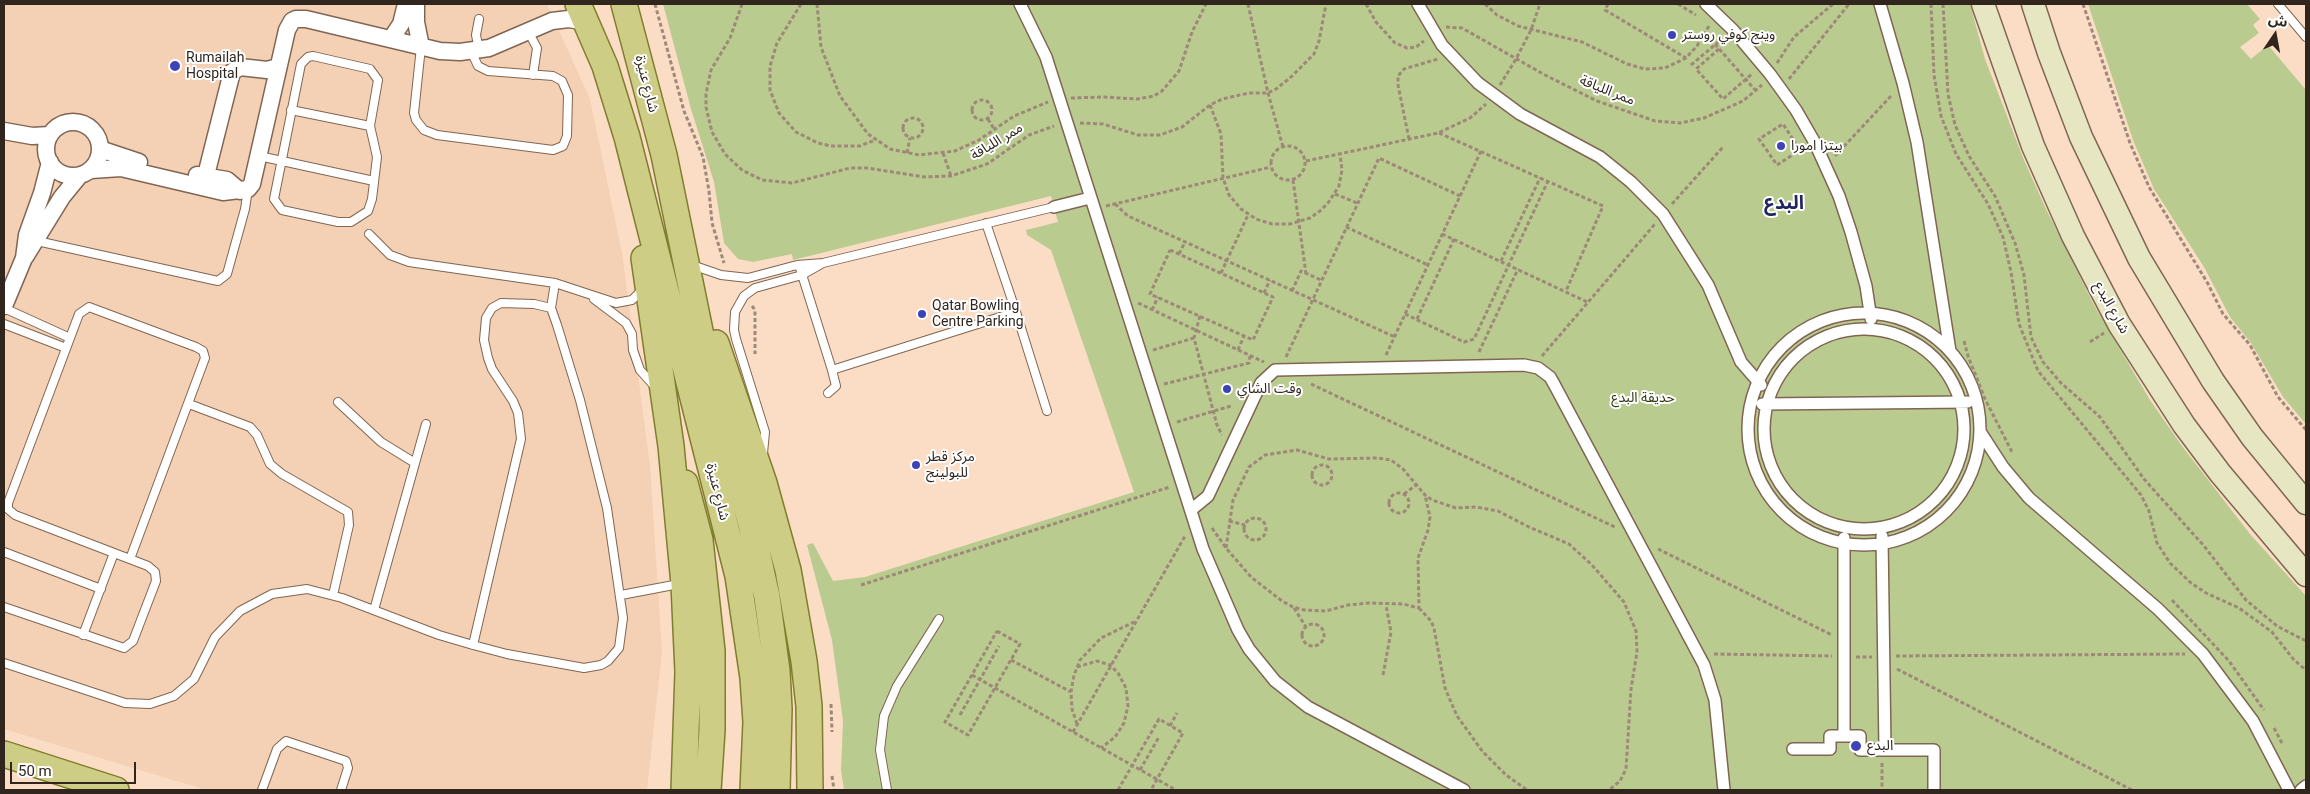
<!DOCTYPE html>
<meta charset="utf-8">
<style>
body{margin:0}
#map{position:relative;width:2310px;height:794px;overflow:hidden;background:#fbddc6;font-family:Roboto,"Noto Sans Arabic",sans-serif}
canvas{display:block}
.frame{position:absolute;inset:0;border:5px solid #31261e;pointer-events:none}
.north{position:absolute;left:2250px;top:10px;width:50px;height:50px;-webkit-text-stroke:4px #fff;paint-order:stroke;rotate:12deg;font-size:14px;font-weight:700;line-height:20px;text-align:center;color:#31261e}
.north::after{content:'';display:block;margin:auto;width:18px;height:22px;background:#31261e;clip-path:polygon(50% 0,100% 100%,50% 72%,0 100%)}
.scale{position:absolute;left:10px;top:762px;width:126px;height:22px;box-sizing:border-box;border:2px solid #31261e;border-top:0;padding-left:6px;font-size:15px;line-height:18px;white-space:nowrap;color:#31261e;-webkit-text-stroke:4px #fff;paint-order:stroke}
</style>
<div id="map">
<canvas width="2310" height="794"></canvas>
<div class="frame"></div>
<div class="north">ش</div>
<div class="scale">50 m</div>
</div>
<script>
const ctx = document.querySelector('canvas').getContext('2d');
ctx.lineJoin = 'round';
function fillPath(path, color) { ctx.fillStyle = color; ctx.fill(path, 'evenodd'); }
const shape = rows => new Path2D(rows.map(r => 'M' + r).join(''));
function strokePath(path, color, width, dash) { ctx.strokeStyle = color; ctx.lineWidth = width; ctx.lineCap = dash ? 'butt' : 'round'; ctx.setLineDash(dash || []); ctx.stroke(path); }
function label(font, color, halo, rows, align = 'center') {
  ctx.font = font + ' Roboto,"Noto Sans Arabic",sans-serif'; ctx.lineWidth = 4; ctx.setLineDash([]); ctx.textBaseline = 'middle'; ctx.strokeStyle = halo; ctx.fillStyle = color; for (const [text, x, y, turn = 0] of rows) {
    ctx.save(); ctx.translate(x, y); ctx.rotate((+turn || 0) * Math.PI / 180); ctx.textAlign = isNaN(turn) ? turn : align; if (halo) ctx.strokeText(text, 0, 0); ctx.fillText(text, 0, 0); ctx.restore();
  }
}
fillPath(shape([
 [4,4,547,4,590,99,622,253,650,466,662,651,647,790,206,790,4,729]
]), '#f4d0b4');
fillPath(shape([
 [663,4,1970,4,1985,59,2024,160,2046,209,2094,305,2150,400,2182,446,2250,534,2306,596,2306,790,844,790,841,770,843,721,832,640,807,545,813,543,833,581,865,577,1134,492,1051,250,1027,235,1026,230,1058,222,1051,196,793,260,792,254,753,262,738,259,724,243,714,182,691,109],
 [2088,4,2247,4,2260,19,2253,25,2259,33,2240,47,2251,59,2268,45,2306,90,2306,424,2283,397,2251,343,2230,317,2204,267,2154,189,2133,140]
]), '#bacb90');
const service = shape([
 [2278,4,2306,37],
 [528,31,537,48,533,75],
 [421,47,414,113,416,120,424,130,437,135,553,150,563,146,567,136,568,95,562,81,553,76,488,71,478,66,471,51],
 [479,50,476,35,479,19],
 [313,56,370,69,378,80,370,126,377,157,372,199,368,211,351,222,338,222,282,210,274,199,301,64,308,57,313,56],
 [291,110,370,126],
 [259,156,374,181],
 [369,234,390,255,409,262,555,283,616,303,632,300,643,289],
 [37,241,218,281,227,274,245,209,248,189],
 [692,265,721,275,748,278,797,265,823,263,1054,207],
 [799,265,832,370,1016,312,986,223],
 [594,299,626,323,632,334,633,350,640,370,657,389],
 [4,308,70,338],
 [551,308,555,283],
 [1016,312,1047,411],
 [4,324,66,348],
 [828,393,836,386,832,370],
 [338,402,381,442,415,463],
 [189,404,250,427,257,435,270,464,282,474,348,512,349,525,333,595],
 [763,453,765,432,736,339,734,330,735,312,744,296,755,288,802,275,823,263],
 [4,552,101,589],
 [621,595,679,584],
 [4,607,124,648,133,641,156,581,155,572,148,566,15,515,8,509,8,503,79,314,89,307,196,347,203,351,205,358,130,559],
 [374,610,426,424],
 [83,635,114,553],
 [4,663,125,703,150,704,174,696,194,679,215,637,240,611,272,594,307,589,342,598,439,635,473,645,507,654,584,668,601,665,608,661,619,648,623,618,607,508,580,400,557,325,551,308,534,304,501,303,492,308,486,318,484,340,488,358,492,369,513,401,518,413,521,439,473,645],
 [262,790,277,749,286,741,346,761,348,768,341,790],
 [887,790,880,750,884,716,897,686,939,619]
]);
const pedestrian = shape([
 [1020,4,1046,57,1203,549,1238,630,1249,649,1275,681,1308,707,1464,790],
 [1418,4,1442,45,1478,83,1520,114,1600,157,1631,182,1663,214,1708,285,1741,362,1761,385],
 [1706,4,1733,30,1770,74,1796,110,1815,143,1839,196,1851,232,1866,286,1871,319],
 [1880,4,1903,83,1917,142,1950,351],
 [1054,207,1090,198],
 '1748 429a116 116 0 1 1 232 0a116 116 0 1 1-232 0Z',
 '1764 429a100 100 0 1 1 200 0a100 100 0 1 1-200 0Z',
 [1762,404,1968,402],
 [1981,433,2003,467,2029,498,2158,609,2203,654,2253,721,2289,790],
 [1191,510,1208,496,1261,383,1275,370,1524,365,1538,368,1550,377,1554,384,1704,665,1715,700,1724,790],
 [1882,536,1885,750],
 [1844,538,1844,736],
 [1793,749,1830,749,1830,736,1860,736,1860,750,1934,750,1934,790],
 [2301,790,2306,786]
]);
const minor = shape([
 [416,4,416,22,421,47],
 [391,39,401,24,406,4],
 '46 149a27 27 0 1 1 54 0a27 27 0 1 1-54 0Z',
 [4,131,32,136,50,135],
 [100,149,139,162],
 [91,170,121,168,223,192,248,189,252,184,287,30,292,21,296,19,306,19,440,51,460,52,489,48,552,21,569,19,587,22],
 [197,175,227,180,240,191],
 [203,187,232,72,240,67,267,70,278,67],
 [25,257,62,197,80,175],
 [4,306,24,258,27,235,42,193,50,162]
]);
const secondary = shape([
 [1983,4,2033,146,2073,236,2119,324,2184,425,2220,473,2306,575],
 [2033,4,2049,53,2081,137,2139,258,2213,381,2252,437,2306,503]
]);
const primary = shape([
 [578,4,605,66,627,137,738,576,753,678,756,722,753,790],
 [624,4,664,155,706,360,751,524,767,597,777,671,779,709,777,790],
 [644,258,671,446,684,584,688,672,684,790],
 [716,343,764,483,788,570,804,661,809,706,810,790],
 [685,483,700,540,712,651,712,730,708,790],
 [4,754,116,790]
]);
strokePath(service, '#806652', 10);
strokePath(pedestrian, '#806652', 14);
strokePath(minor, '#806652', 19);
strokePath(secondary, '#806652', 25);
strokePath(primary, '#817d2e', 28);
strokePath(shape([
 [655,4,684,111,703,157,709,191,712,223,724,263],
 [742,4,730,38,711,70,706,94,706,107,712,132,725,154,742,170,762,180,792,183,850,168,867,168,925,177,951,176,987,164,1029,135,1054,126],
 [801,4,777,43,770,66,770,90,779,113,796,132,818,143,831,146,860,146,875,140],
 [817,4,821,47,840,96,868,134,890,149,919,155,955,151,979,140,1014,116,1048,102],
 [1248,4,1268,93,1283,147],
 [1366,4,1376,22,1395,43,1407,48,1416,47,1424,41],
 [1485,4,1497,15,1518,26,1582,42,1627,64,1645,69,1665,68,1686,58,1697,46,1709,26],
 [1608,4,1605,10,1686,58],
 [1678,4,1696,15],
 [1931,4,1934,75,1941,116,1956,154,1988,204,2003,237,2011,272,2019,324,2038,371,2141,495,2149,511,2157,543,2170,563,2191,583,2206,593,2239,608,2272,632,2294,660,2306,670],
 [1943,4,1948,94,1955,125,1969,156,1995,196,2015,243,2024,275,2031,337,2043,362,2061,383,2100,417,2144,479,2204,546,2246,600,2277,626,2306,641],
 [2083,4,2130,143,2149,187,2207,282,2223,314,2250,345,2278,397,2306,430],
 [1446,27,1462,28,1545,75,1597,101,1655,121,1680,123,1704,118,1743,101,1762,85],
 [1715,44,1756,91],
 [1719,49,1696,69,1723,99,1753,73],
 [1777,63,1794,37,1833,4],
 [1691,65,1723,38],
 [1789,79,1849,4],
 [1500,85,1516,59,1531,30,1540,4],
 [1071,98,1104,97,1137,99,1154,96,1162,91,1179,71,1192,32,1206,4],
 '972 110a10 10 0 1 1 20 0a10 10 0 1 1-20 0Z',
 [1210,105,1221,134,1223,178,1229,195,1241,209,1256,219,1272,224,1290,224,1310,218,1320,211,1328,203,1339,186,1342,170,1340,154],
 '903 128a10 10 0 1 1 20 0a10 10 0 1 1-20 0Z',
 [988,119,994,129],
 [1080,123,1103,124,1138,135,1160,135,1182,127,1210,105,1222,99,1249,93,1268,93,1276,89,1291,77,1314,54,1319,41,1326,4],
 [1439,133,1603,206,1566,291],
 [1409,139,1398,85,1398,76,1404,69,1438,59],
 '1271 163a17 17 0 1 1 34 0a17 17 0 1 1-34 0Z',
 [1800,150,1783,124,1759,139,1777,165,1800,150,1802,152,1804,151],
 [907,153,910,138],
 [943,153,951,176],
 [1835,156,1892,95],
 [1306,161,1438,133,1470,118,1486,104],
 [1293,180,1306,274],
 [1335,194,1357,203],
 [1115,204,1128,216,1395,337],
 [1672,204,1723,147],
 [1106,206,1271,167],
 [1346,227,1428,265],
 [1442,234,1587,302],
 [1170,250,1273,297,1253,340,1150,294,1170,250],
 [1179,254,1185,242],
 [1501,261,1540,178],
 [1221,273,1248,215],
 [1292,291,1301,271,1321,280],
 [1264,293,1270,280],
 [1138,303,1264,362],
 [752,306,755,310,755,354],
 [1152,310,1158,297],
 [1405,314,1464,342,1474,339,1548,181],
 [1200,316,1194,338,1217,425,1222,435],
 [1417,319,1454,239],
 [1964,341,1968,356,1985,399,2012,452],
 [2090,342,2104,333],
 [1153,350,1194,338],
 [1238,350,1244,336],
 [1479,352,1518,269],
 [1386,355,1481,151],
 [1542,356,1655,224],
 [1286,357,1379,158,1460,196],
 [1164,384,1249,363,1250,356],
 [1311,384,1615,527],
 [1177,422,1231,406],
 '1312 475a10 10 0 1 1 20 0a10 10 0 1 1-20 0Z',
 '1389 503a10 10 0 1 1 20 0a10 10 0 1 1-20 0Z',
 [1404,494,1416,485],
 '1244 529a11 11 0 1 1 22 0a11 11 0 1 1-22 0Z',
 [1229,521,1245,525],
 [1212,528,1226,548,1251,577,1282,601,1293,607,1304,610,1326,611,1348,605,1369,603,1403,604,1419,608,1418,558,1428,530,1430,517,1425,495],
 [1226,548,1233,500,1249,467,1265,455,1297,450,1329,459,1377,458,1391,460,1403,469,1425,495,1432,500,1456,508,1476,507,1498,511,1529,527,1569,544,1592,565,1624,602,1636,631,1637,652,1631,689,1626,769,1620,781,1609,790],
 [1658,549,1832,635],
 [861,585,1170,487],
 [2172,600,2229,661,2264,710],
 [1294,608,1306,627],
 [1419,608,1431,621,1434,628,1445,688,1457,716,1483,752,1506,775,1527,790],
 '1302 635a11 11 0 1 1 22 0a11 11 0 1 1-22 0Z',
 [997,631,1020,644,968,735,945,722,997,631],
 [1714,654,1832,656],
 [1896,656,2185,654],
 [1856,657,1872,657],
 [1011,660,1071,692],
 [1077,667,1097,661,1110,665,1118,673,1126,688,1128,706,1124,723,1115,737,1101,748],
 [1897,669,2132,790],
 [972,675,1176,790],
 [1383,675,1391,632,1386,605],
 [831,704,832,732],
 [960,715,999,646],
 [1077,724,1072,709,1071,692,1074,675,1080,660,1101,638,1134,622],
 [1170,726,1177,713],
 [2274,728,2283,745],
 [1073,732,1185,536],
 [1882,763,1882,790],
 [1140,770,1159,737],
 [832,776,834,790],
 [1118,790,1159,719,1183,733,1151,790]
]), '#9e8878', 3, [4, 2.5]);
strokePath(service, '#fff', 8);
strokePath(pedestrian, '#fff', 11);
strokePath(minor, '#fff', 16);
strokePath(secondary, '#e6e6c3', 22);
strokePath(primary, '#cdcd86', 25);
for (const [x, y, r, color] of [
 [1672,35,5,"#3f43b8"],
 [175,66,6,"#3f43b8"],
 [1781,146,5,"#3f43b8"],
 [922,314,5,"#3f43b8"],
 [1227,389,5,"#3f43b8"],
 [916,465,5,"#3f43b8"],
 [1856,746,6,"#3f43b8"]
]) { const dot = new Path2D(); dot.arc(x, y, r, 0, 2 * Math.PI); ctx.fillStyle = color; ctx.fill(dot); strokePath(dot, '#fff', 2); }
label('14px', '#31261e', '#fff', [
 ["وينج كوفي روستر",1682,35],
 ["Rumailah",186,58],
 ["Hospital",186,74],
 ["بيتزا امورا",1791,146],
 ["Qatar Bowling",932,306],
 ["Centre Parking",932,322],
 ["وقت الشاي",1237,389],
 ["مركز قطر",926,457],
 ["للبولينج",926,473],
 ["البدع",1867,746]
], 'left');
label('14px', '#31261e', '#fff', [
 ["شارع عنيزة",646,84,76],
 ["ممر اللياقة",1607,91,22],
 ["ممر اللياقة",997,142,-31],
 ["شارع البدع",2111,308,61],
 ["شارع عنيزة",717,492,76]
]);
label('14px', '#303a13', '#fff', [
 ["حديقة البدع",1643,398]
]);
label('bold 19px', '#21265f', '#fff', [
 ["البدع",1784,204]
]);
</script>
